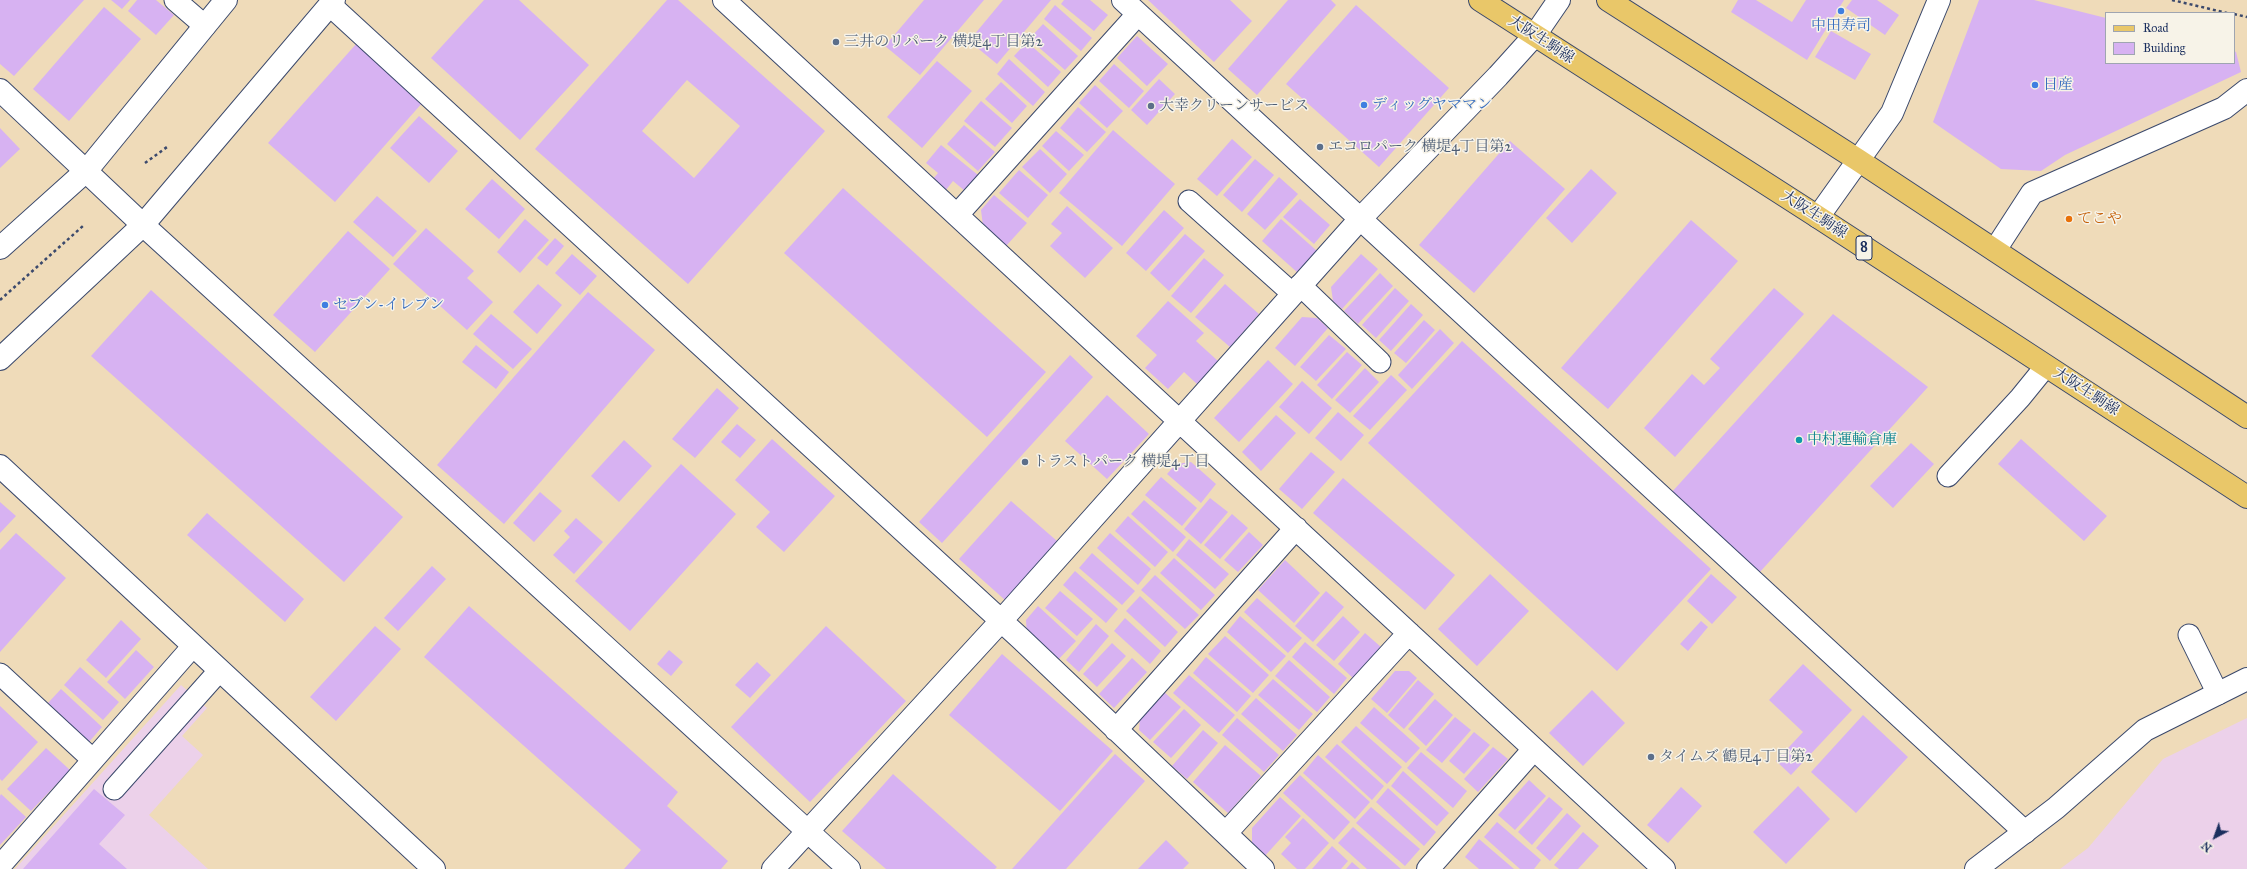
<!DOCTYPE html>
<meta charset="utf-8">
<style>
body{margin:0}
#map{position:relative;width:2247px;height:869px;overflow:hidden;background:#efdbb9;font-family:"IM FELL Great Primer",serif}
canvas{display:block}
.legend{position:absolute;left:2105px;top:12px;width:130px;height:52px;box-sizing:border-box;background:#f7f3e8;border:1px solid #9fa5b1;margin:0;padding:5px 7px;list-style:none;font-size:12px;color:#1b2f5e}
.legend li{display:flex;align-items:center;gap:8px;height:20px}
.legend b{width:20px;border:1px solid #9fa5b1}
.north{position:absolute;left:2195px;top:817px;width:40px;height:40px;-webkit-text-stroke:3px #f7f3e8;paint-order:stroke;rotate:221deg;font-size:11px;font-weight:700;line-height:16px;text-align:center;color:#1b2f5e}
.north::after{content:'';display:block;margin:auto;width:14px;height:18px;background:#1b2f5e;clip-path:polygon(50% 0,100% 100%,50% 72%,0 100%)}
</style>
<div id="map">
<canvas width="2247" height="869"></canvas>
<ul class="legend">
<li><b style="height:5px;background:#e9c769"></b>Road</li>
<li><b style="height:11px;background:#d7b2f2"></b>Building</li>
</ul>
<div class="north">N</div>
</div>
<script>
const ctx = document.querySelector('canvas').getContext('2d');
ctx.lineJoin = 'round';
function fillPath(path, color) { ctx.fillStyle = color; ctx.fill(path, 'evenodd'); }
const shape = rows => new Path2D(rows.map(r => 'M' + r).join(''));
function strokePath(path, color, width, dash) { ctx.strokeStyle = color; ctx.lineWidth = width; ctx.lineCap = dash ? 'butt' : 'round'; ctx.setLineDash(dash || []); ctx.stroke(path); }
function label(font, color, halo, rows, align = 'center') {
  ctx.font = font + ' "IM FELL Great Primer","Noto Serif JP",serif'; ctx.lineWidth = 3; ctx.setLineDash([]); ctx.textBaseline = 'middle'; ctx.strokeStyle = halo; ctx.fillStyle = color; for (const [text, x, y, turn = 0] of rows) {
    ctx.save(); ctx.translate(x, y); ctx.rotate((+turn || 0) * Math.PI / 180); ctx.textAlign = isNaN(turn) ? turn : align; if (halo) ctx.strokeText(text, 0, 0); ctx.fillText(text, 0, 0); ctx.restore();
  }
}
fillPath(shape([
 [181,685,207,708,182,736,203,755,149,815,208,869,15,869],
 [2247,718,2247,869,2060,869,2088,848,2163,759]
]), '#ecd1ea');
fillPath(shape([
 [0,0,84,0,14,76,0,64],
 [111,0,130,0,122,9],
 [137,0,156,0,174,15,156,35,128,11],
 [484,0,519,0,589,65,520,140,431,58],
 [667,0,678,0,825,131,688,284,535,149],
 [687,80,740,126,694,178,642,131],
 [924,0,984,0,920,75,885,46],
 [1003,0,1051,0,997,64,969,41],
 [1064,0,1090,0,1108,15,1094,31,1061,4],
 [1148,0,1230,0,1252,21,1214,62],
 [1288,0,1331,0,1336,5,1257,95,1228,69],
 [1738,0,1756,0,1792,22,1806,0,1844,0,1807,60,1731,12],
 [1852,0,1877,0,1899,15,1885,35,1846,8],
 [1979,0,2034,0,2106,18,2106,63,2234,63,2234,51,2236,52,2241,72,2065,155,2041,171,2001,169,1933,122],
 [1055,5,1092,38,1081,51,1044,19],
 [1356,5,1449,88,1379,167,1286,84],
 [104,7,141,39,69,121,33,89],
 [1043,24,1078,56,1065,70,1029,39],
 [1831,31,1871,54,1855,80,1815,57],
 [1137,36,1168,64,1147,86,1117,58],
 [1027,42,1061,72,1048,87,1014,56],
 [357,43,423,102,335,202,268,143],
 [1009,59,1045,92,1033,106,997,74],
 [937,61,972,91,922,148,887,117],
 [1114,64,1144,91,1129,108,1099,81],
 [1159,79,1175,94,1147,125,1131,110],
 [1001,82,1027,106,1012,123,985,99],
 [1095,85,1123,111,1107,128,1079,103],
 [981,101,1012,128,995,147,964,121],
 [1078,107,1106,132,1087,152,1060,128],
 [419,116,458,151,429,183,390,148],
 [964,125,995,152,978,171,947,144],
 [0,128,20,149,0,168],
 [1113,130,1175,184,1122,246,1059,193],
 [1056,131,1084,155,1069,171,1042,146],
 [1232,139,1252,157,1217,196,1197,179],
 [1510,141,1565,189,1474,293,1419,245],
 [941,145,978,175,965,191,953,181,946,190,933,179,938,173,926,163],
 [1040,149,1067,174,1050,193,1022,167],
 [1255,159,1274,175,1242,212,1223,195],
 [1591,169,1617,193,1572,243,1546,218],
 [1019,170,1048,195,1028,218,999,193],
 [1279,177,1298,194,1265,230,1247,214],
 [492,179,525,209,499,239,465,209],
 [843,188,1046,372,987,437,784,253],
 [994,195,1027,223,1006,246,983,226,981,210],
 [377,196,417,231,393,257,353,222],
 [1300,199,1330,225,1314,244,1283,217],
 [1067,206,1113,248,1085,278,1050,246,1062,233,1051,224],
 [1164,210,1184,228,1146,271,1126,253],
 [525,219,549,240,520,273,497,252],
 [1281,219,1317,251,1298,273,1262,241],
 [1691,220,1738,261,1608,409,1561,368],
 [426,228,474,271,467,278,493,302,467,330,393,264],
 [348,231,390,269,315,352,273,315],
 [1185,234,1205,251,1169,291,1150,273],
 [555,238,564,246,547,266,537,258],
 [572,254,597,276,580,295,555,273],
 [1361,254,1378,269,1342,309,1333,301,1331,287],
 [1204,258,1224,275,1191,313,1171,296],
 [1380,273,1393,286,1358,324,1344,311],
 [538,284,562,305,537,334,513,312],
 [1225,284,1259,314,1230,347,1195,317],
 [1395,288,1409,301,1376,338,1362,325],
 [1774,288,1804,314,1675,457,1644,428,1692,374,1704,385,1720,368,1710,359],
 [151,290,403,517,344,582,91,356],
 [588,292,655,350,504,524,437,465],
 [1168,301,1204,333,1196,341,1218,361,1197,384,1184,372,1168,389,1145,368,1157,355,1136,336],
 [1411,304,1423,315,1391,351,1379,340],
 [491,314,532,349,513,369,473,334],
 [1833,314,1928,387,1759,573,1671,493],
 [1302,317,1317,318,1328,328,1295,366,1275,348],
 [1424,320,1435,330,1406,363,1394,353],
 [1440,329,1454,343,1412,389,1398,375],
 [1329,335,1346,349,1316,381,1300,367],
 [1462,341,1711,569,1617,671,1368,443],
 [476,345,509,372,496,389,462,362],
 [1347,352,1362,365,1332,399,1317,385],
 [1070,355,1093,377,942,543,919,522],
 [1268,360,1293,384,1239,442,1214,418],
 [1365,368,1379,382,1350,413,1335,400],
 [1391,375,1407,390,1370,430,1353,416],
 [1302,381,1332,408,1309,434,1279,407],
 [717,388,739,408,695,458,672,439],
 [1107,395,1149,434,1107,479,1065,441],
 [1338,412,1364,435,1341,461,1315,438],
 [1276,415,1296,433,1261,471,1242,452],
 [737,424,756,440,740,458,721,442],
 [772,439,835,496,784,552,756,527,770,512,735,480],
 [2021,439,2107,516,2084,541,1998,464],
 [624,440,652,466,619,502,591,476],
 [1911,443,1934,464,1893,508,1870,486],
 [1311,452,1335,472,1302,509,1279,489],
 [1191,462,1216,484,1201,503,1167,474,1176,464],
 [681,464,736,514,630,631,575,581],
 [1161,477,1197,508,1182,526,1145,495],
 [1343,478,1455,575,1425,610,1313,513],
 [540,492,562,511,534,542,513,523],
 [1210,498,1228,512,1201,544,1184,529],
 [1144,500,1186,537,1173,552,1131,514],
 [1011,501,1057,541,1005,600,959,559],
 [0,502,16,516,0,533],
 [207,513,304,599,285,622,187,535],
 [1232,514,1248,528,1220,559,1204,545],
 [1128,516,1168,552,1155,567,1115,531],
 [576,518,603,542,574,574,553,555,570,537,564,531],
 [1249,532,1263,545,1238,572,1224,560],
 [16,533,66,578,0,652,0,550],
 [1110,533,1151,569,1138,585,1097,548],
 [1189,539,1229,574,1215,589,1176,555],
 [1092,553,1135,591,1122,605,1079,568],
 [1174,558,1215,595,1201,610,1160,573],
 [1285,560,1320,593,1294,623,1258,590],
 [432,566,446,579,398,631,384,618],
 [1075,571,1118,609,1106,623,1063,585],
 [1490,574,1529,611,1477,666,1438,629],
 [1711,574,1737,597,1712,624,1687,601],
 [1155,575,1199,615,1185,629,1141,590],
 [1060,591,1093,619,1077,636,1045,608],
 [1326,591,1344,607,1313,642,1295,626],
 [1140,596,1178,632,1165,647,1126,611],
 [1257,598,1302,638,1288,653,1244,612],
 [469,606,678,792,667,806,728,861,721,869,624,869,641,850,424,657],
 [1038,606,1076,641,1056,662,1027,636,1026,620],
 [1240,616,1286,656,1271,672,1227,632],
 [1343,616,1360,632,1334,661,1316,645],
 [1125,618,1161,651,1150,664,1114,631],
 [121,620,141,639,106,678,86,660],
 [1701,621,1708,627,1688,651,1680,644],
 [1096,624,1109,636,1079,672,1066,660],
 [375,626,401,649,336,721,310,697],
 [826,626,906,701,810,802,731,727],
 [1365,633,1381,647,1354,679,1338,664],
 [1225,636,1269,675,1253,693,1208,654],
 [1305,642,1347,678,1334,694,1292,657],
 [1112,643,1126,656,1097,687,1083,674],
 [136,650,154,667,125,699,107,682],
 [669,650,683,662,671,676,657,664],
 [1002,654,1113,751,1060,811,949,715],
 [1206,657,1251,696,1237,712,1193,673],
 [1132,658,1147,672,1114,708,1099,694],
 [1289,660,1330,697,1317,712,1275,676],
 [757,662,771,675,750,698,735,685],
 [1803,664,1852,710,1791,775,1776,761,1803,732,1769,700],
 [80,667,119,702,103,720,64,685],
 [1395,671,1409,671,1417,678,1387,713,1371,699],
 [1189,675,1235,715,1219,733,1173,693],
 [1273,679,1313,714,1299,730,1258,695],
 [1418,680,1434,694,1404,729,1388,715],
 [61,689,102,727,89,742,48,703],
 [1592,690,1625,723,1583,766,1549,733],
 [1164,692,1181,707,1150,740,1139,730,1140,718],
 [1256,698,1297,735,1283,751,1241,714],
 [1435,699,1453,715,1426,746,1408,729],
 [0,706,38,742,2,781,0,779],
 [1374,707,1420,748,1406,763,1360,723],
 [1184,709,1201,725,1171,758,1153,742],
 [1863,715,1908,757,1856,813,1811,772],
 [1455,717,1471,730,1442,763,1426,750],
 [1237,718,1279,755,1264,772,1222,735],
 [1356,726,1402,767,1387,784,1341,742],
 [1203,730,1218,743,1187,779,1172,766],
 [1474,732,1490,745,1464,774,1449,761],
 [1337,744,1384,786,1372,800,1325,757],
 [1225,745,1261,776,1228,813,1193,782],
 [1493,747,1508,759,1478,792,1464,779],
 [46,748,70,770,31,811,7,789],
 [1421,752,1467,791,1453,808,1407,768],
 [1115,754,1145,781,1066,869,1012,869],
 [1318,755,1370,802,1355,819,1303,773],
 [1403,771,1449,813,1437,826,1391,786],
 [893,774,997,867,995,869,886,869,842,831],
 [1300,775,1350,822,1334,840,1283,793],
 [1529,780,1546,796,1515,830,1498,815],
 [1798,786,1830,819,1786,864,1753,832],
 [1681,787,1702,806,1668,843,1647,825],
 [1388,788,1436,832,1424,846,1376,802],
 [94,789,125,815,99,844,127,869,23,869],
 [1,794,26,817,0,845,0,796],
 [1280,797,1301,816,1264,857,1252,846,1252,828],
 [1549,797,1563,809,1532,845,1518,832],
 [1371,807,1420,849,1405,866,1356,823],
 [1567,813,1581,826,1550,861,1536,848],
 [1303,818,1329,843,1305,869,1297,869,1281,854,1291,843,1285,837],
 [1497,822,1541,860,1534,869,1520,869,1484,837],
 [1353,827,1401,869,1367,869,1338,843],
 [1583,832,1599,846,1578,869,1559,869,1554,865],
 [1479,839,1514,869,1479,869,1465,857],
 [1166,840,1189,863,1183,869,1138,869],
 [1332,846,1348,861,1341,869,1312,869],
 [1352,862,1360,869,1346,869]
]), '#d7b2f2');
const service = shape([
 [175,0,205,26],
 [1189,201,1293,294],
 [1300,285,1380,362],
 [1948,476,2020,398,2046,366],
 [2189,635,2218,694],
 [0,674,93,760],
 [114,789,219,671],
 [0,866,193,646]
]);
const minor = shape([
 [724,0,1664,869],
 [1123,0,2025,832],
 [330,5,1020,638,1263,869],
 [0,90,143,225,849,869],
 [957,215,1138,14],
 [1818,217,1892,113,1939,0],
 [1995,250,2032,193,2224,108,2247,90],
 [0,466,434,869],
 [1116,730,1296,528],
 [1226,833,1409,633],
 [773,869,1001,621,1360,219,1498,76,1535,35,1559,0],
 [1428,869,1534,749]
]);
const tertiary = shape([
 [0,248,87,170,226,0],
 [0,359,143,225,334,0],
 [1976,869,2056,808,2145,730,2247,679]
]);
const primary = shape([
 [1480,0,1818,217,2247,497],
 [1608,0,1858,160,2247,417]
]);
strokePath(service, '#3b496c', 23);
strokePath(minor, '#3b496c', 24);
strokePath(tertiary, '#3b496c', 24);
strokePath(primary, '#3b496c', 24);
strokePath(shape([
 [2172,0,2227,13],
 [2234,14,2247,17],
 [145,163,167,147],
 [0,300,84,225]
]), '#3b496c', 2.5, [3, 3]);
strokePath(service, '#fff', 21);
strokePath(minor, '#fff', 22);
strokePath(tertiary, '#fff', 22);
strokePath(primary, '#e9c769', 22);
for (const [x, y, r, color] of [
 [1841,11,4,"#3f7fe0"],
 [836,42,4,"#5c6f8a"],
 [2035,85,4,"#3f7fe0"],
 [1364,105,4,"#3f7fe0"],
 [1151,106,4,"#5c6f8a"],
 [1320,147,4,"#5c6f8a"],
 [2069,219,4,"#e8710a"],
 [325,305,4,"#3f7fe0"],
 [1799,440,4,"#0f9aa8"],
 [1025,462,4,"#5c6f8a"],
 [1651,757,4,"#5c6f8a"]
]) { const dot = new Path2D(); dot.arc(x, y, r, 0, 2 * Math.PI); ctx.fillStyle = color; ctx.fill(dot); strokePath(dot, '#f7f3e8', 1.5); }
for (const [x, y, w] of [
 [1864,248,16]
]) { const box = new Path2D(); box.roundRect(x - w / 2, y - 12, w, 24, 3); ctx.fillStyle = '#f7f3e8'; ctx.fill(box); strokePath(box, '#1b2f5e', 1); }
label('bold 14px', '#1b2f5e', null, [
 ["8",1864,248]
]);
label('15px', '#366cbe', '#f7f3e8', [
 ["中田寿司",1841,26,"center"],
 ["日産",2043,85],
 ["ディッグヤママン",1372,105],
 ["セブン-イレブン",333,305]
], 'left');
label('15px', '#1b2f5e', '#f7f3e8', [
 ["大阪生駒線",1541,40,33],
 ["大阪生駒線",1814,215,33],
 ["大阪生駒線",2086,392,33]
]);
label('15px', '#4e5e75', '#f7f3e8', [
 ["三井のリパーク 横堤4丁目第2",844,42],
 ["大幸クリーンサービス",1159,106],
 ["エコロパーク 横堤4丁目第2",1328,147],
 ["トラストパーク 横堤4丁目",1033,462],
 ["タイムズ 鶴見4丁目第2",1659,757]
], 'left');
label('15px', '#c56008', '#f7f3e8', [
 ["てこや",2077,219]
], 'left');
label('15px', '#0d838f', '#f7f3e8', [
 ["中村運輸倉庫",1807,440]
], 'left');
</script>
